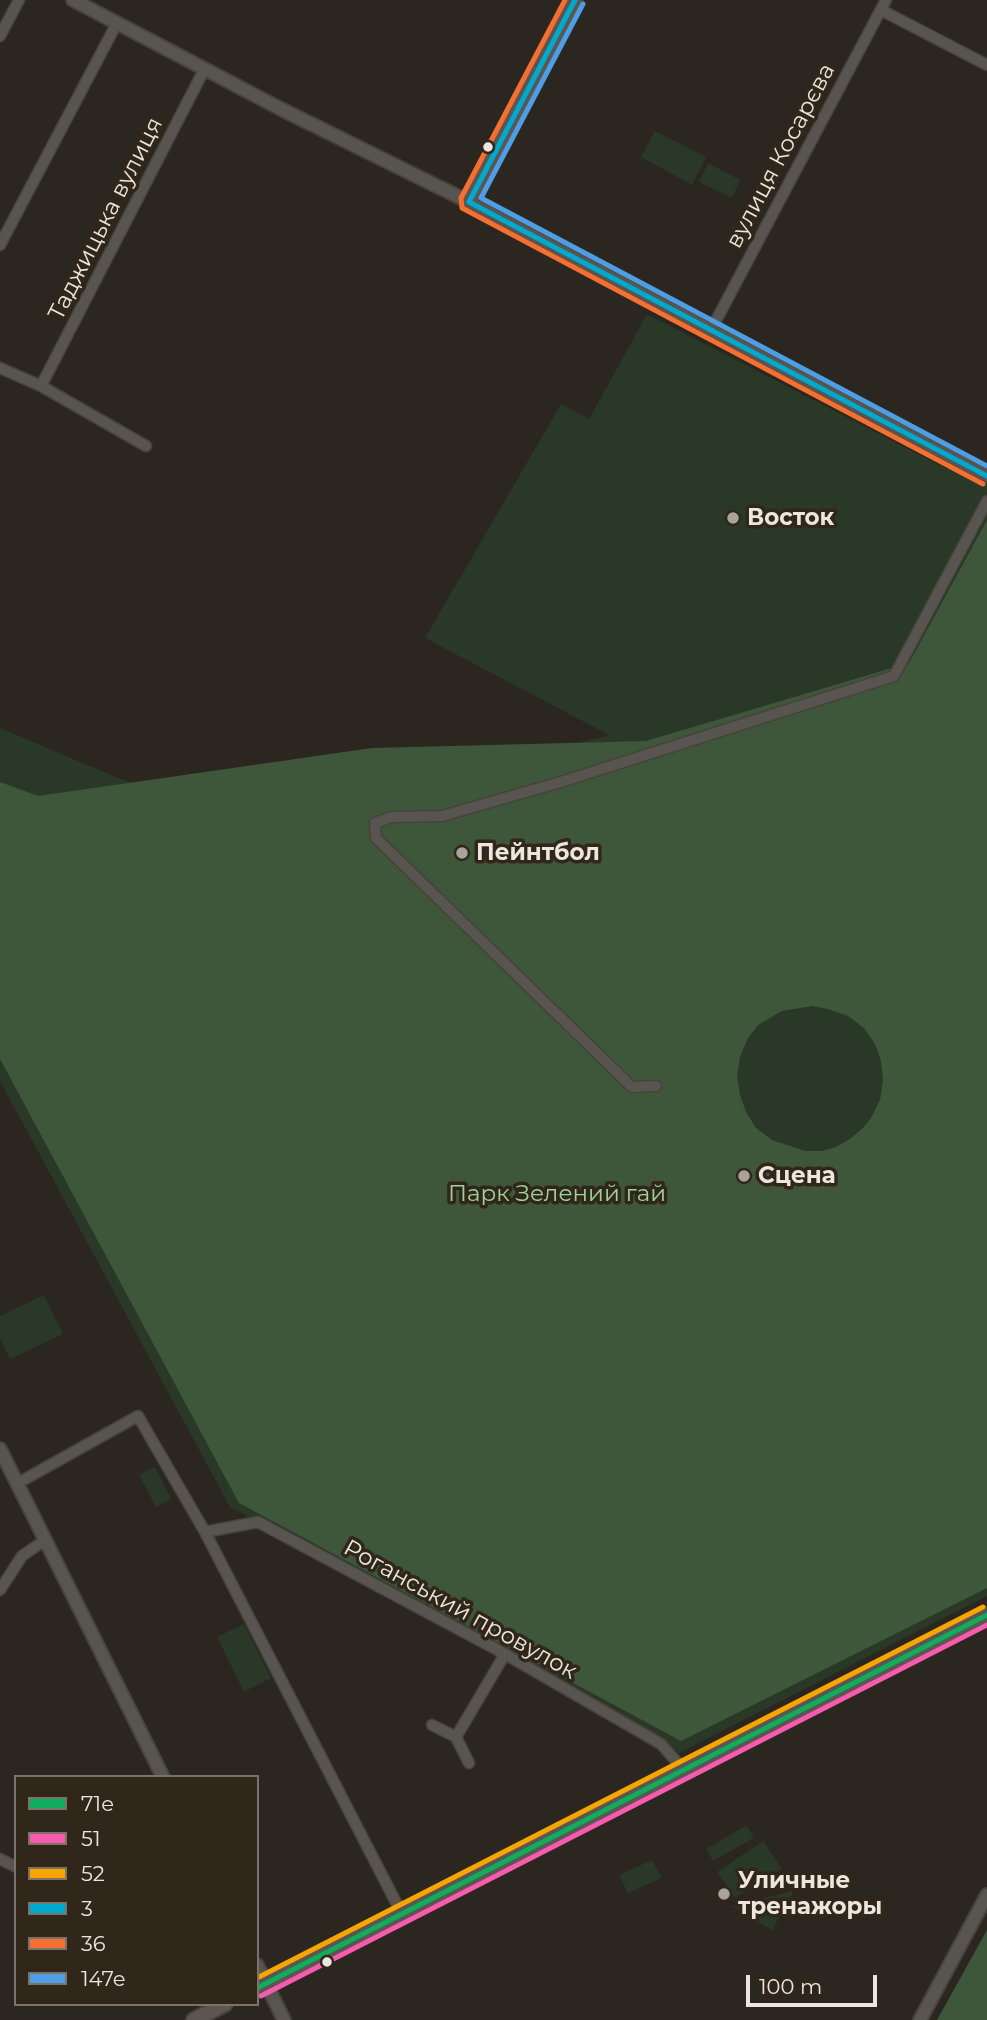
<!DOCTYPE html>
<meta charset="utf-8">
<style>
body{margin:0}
#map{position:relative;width:987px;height:2020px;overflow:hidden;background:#2b261f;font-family:Montserrat,sans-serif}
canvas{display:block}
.legend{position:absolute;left:14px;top:1775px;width:245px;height:231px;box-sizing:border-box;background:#30271a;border:2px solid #7b7368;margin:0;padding:9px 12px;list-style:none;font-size:21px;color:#ece6de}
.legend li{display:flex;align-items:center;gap:14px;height:35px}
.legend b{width:35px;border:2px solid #7b7368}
.scale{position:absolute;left:746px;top:1975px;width:131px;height:32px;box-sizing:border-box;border:4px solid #ece6de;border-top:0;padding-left:9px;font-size:21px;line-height:24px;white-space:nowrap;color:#ece6de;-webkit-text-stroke:5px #30271a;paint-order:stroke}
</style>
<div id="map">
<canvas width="987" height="2020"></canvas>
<ul class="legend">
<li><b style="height:9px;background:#0daf5c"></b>71е</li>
<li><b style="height:9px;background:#f75aaf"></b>51</li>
<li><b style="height:9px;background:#f7a600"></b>52</li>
<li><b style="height:9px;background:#00a9ce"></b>3</li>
<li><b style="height:9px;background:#f46f30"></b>36</li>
<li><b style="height:9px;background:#4d9ee5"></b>147е</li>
</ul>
<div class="scale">100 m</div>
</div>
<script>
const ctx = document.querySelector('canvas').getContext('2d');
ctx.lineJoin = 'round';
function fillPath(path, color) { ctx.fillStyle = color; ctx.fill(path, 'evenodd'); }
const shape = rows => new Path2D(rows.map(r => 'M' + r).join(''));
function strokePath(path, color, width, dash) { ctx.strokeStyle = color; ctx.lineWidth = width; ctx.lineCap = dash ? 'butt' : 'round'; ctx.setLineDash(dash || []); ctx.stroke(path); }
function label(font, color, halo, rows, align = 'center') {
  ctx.font = font + ' Montserrat,sans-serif'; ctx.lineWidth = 7; ctx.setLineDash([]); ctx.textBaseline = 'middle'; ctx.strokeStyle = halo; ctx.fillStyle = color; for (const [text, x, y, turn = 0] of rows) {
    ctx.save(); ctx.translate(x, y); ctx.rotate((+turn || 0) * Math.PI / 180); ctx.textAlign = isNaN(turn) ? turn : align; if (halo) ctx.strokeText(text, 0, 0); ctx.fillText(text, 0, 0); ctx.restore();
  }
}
fillPath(shape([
 [655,131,706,157,692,185,641,157],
 [708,163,740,180,732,198,699,182],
 [647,314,947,469,954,458,987,476,987,1596,679,1753,656,1734,230,1507,0,1081,0,728,192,809,421,785,609,735,425,638,561,404,589,419],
 [44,1295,63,1334,10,1359,0,1338,0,1316],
 [155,1467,171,1499,156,1507,139,1475],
 [244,1624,271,1678,244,1692,217,1637],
 [747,1825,754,1838,713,1861,706,1849],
 [763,1841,782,1869,735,1898,717,1872],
 [652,1860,662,1878,628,1893,619,1875],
 [792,1891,792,1895,772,1930,732,1906]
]), '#2a3827');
fillPath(shape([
 [987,520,987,1588,681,1741,239,1503,0,1059,0,782,38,796,372,748,646,741,909,663],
 [812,1006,828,1009,848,1016,864,1028,875,1044,881,1061,883,1080,880,1100,871,1118,862,1129,850,1139,836,1147,822,1151,805,1151,772,1140,756,1128,746,1112,740,1095,737,1076,740,1057,748,1038,758,1025,782,1011],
 [987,1930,987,2020,937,2020]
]), '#3e573a');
const minor = shape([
 [881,10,987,65],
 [0,36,19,0],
 [0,245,117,23],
 [711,330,886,0],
 [0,368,41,386,146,446],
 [41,386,204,70],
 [656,1086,632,1087,376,838,375,823,391,817,442,816,564,781,894,676,987,501],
 [18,1483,138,1416,205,1532,402,1914],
 [205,1532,258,1522,505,1654,661,1744,683,1769],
 [0,1590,22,1556,45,1540],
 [432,1725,456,1737,469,1763],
 [456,1737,505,1654],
 [0,1859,16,1867]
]);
const tertiary = shape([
 [73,0,281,109,469,202,987,476],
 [0,1449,163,1777],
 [257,1965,284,2020],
 [920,2020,987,1895]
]);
const secondary = shape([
 [469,202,575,0],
 [257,1988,987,1615],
 [194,2020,225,2004]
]);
strokePath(minor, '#46423c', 13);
strokePath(tertiary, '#46423c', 16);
strokePath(secondary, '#46423c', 18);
strokePath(minor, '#585550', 10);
strokePath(tertiary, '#585550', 12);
strokePath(secondary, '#5c5551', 14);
strokePath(shape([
 [257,1988,987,1615]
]), '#0daf5c', 5);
strokePath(shape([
 [261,1996,987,1625]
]), '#f75aaf', 5);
strokePath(shape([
 [257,1978,983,1607]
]), '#f7a600', 5);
strokePath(shape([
 [575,0,469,202,987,476]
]), '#00a9ce', 5);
strokePath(shape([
 [565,0,461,198,462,208,983,484]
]), '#f46f30', 5);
strokePath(shape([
 [583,4,481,198,987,466]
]), '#4d9ee5', 5);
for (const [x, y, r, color] of [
 [488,147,6,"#ece6de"],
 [733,518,7,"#a8a39b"],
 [462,853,7,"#a8a39b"],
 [744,1176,7,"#a8a39b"],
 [724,1894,7,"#a8a39b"],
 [327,1962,6,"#ece6de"]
]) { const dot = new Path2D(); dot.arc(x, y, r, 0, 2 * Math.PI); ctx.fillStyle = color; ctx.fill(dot); strokePath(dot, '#30271a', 2.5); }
label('23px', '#ece6de', '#30271a', [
 ["вулиця Косарєва",781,156,-62],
 ["Таджицька вулиця",106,219,-63],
 ["Роганський провулок",460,1610,29]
]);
label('bold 23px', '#ece6de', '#30271a', [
 ["Восток",747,518],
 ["Пейнтбол",476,853],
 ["Сцена",758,1176],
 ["Уличные",738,1881],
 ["тренажоры",738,1907]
], 'left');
label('23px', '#9fd29a', '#30271a', [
 ["Парк Зелений гай",557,1194]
]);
</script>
